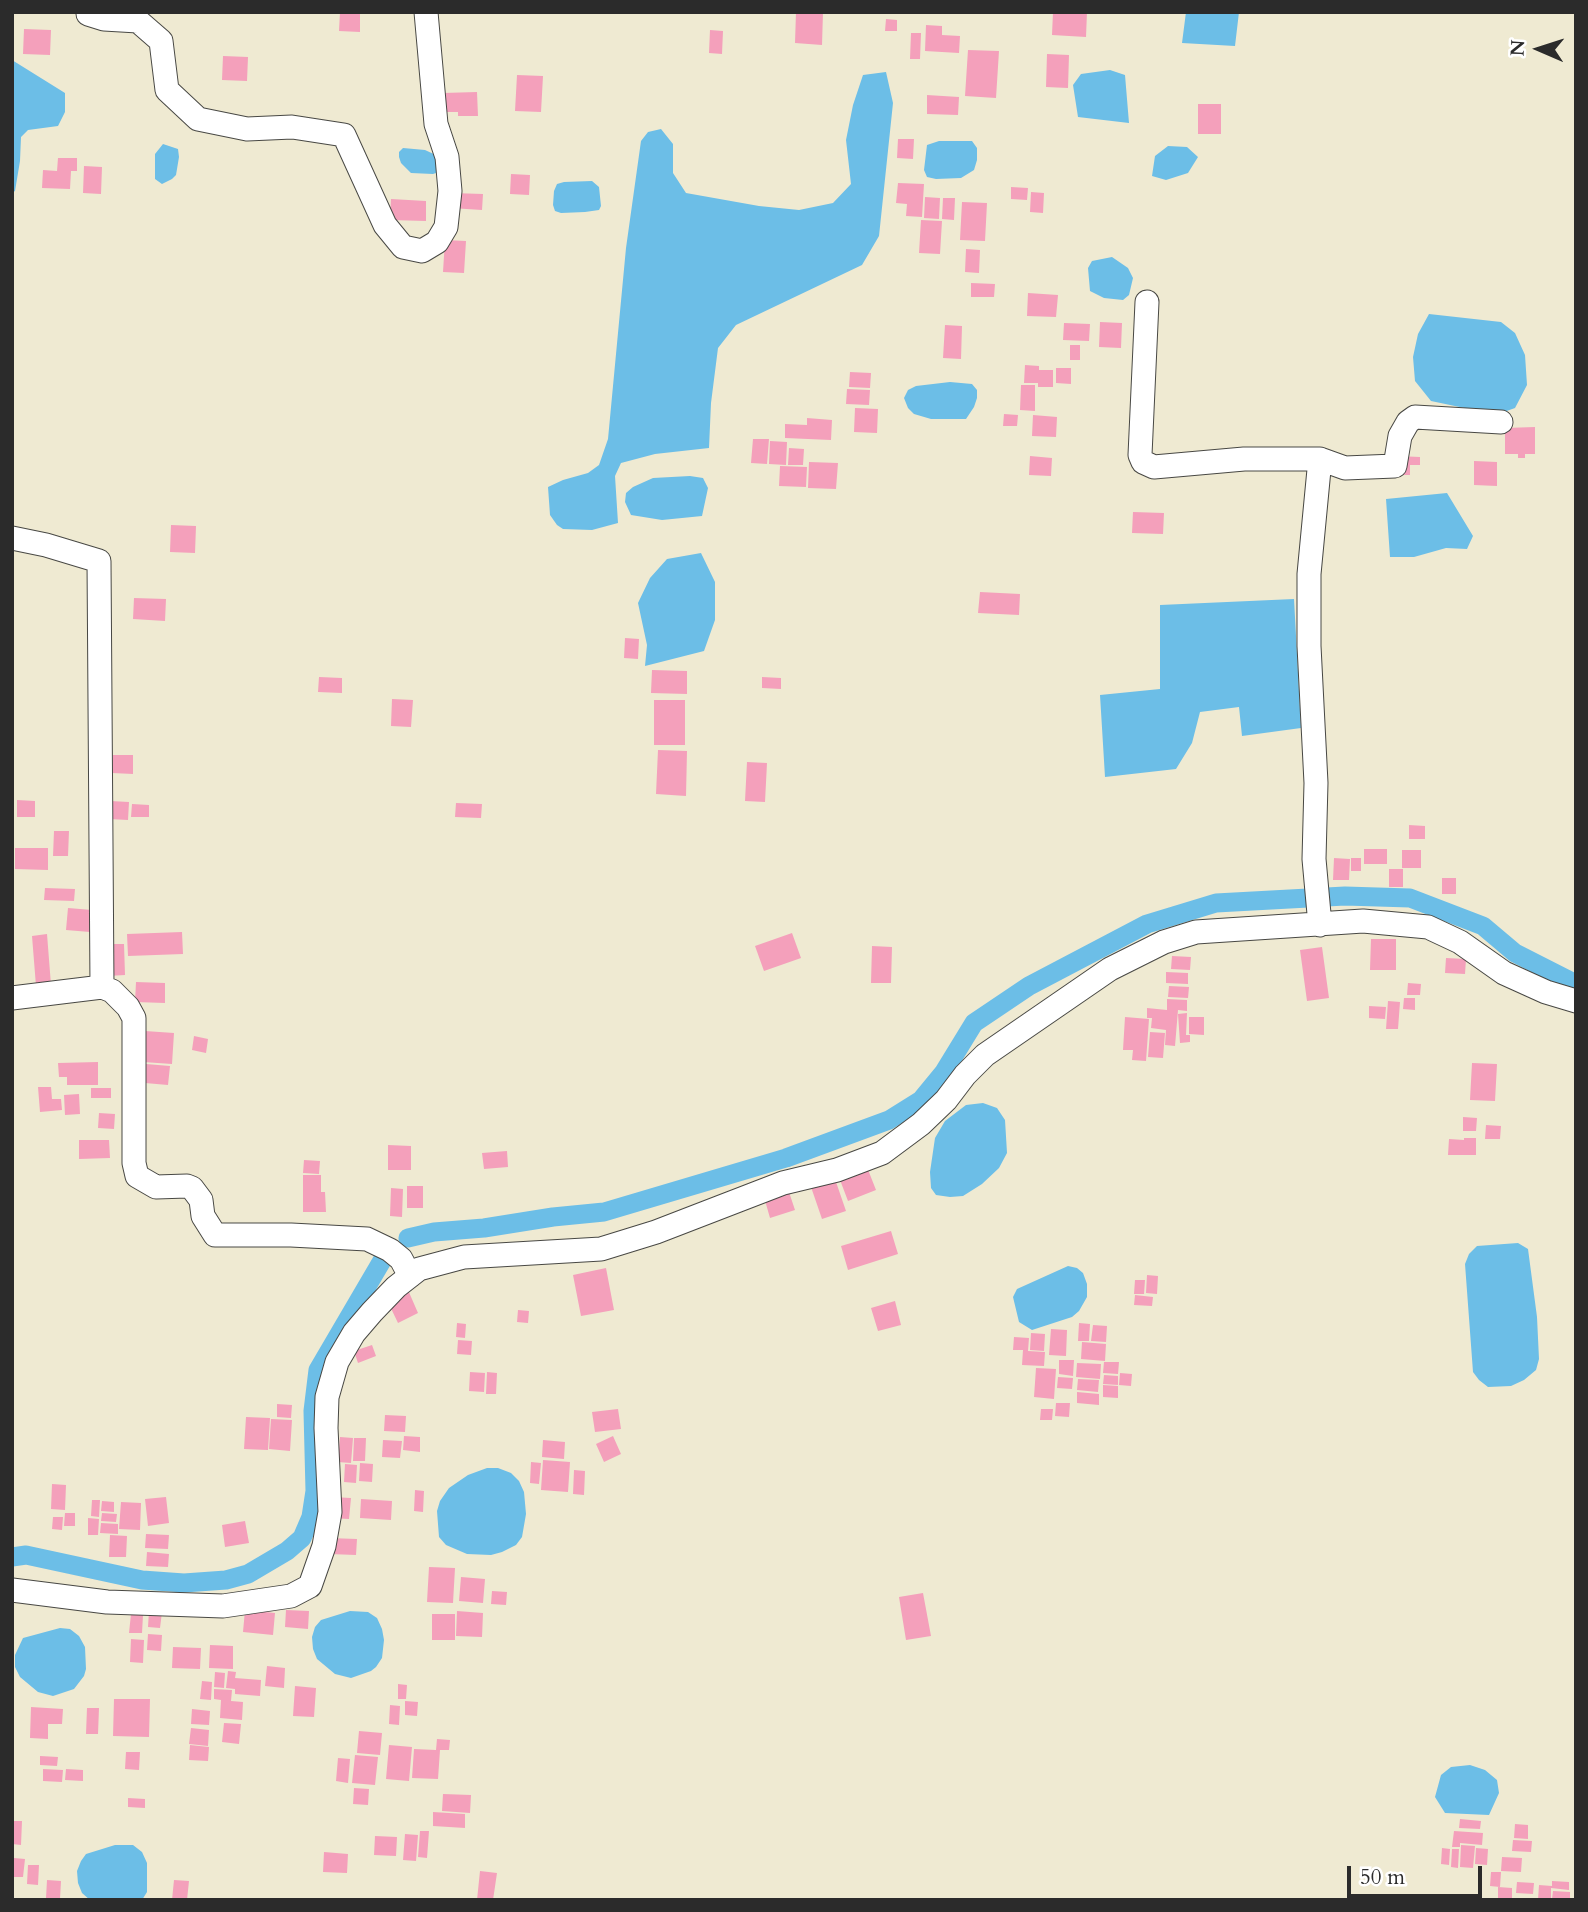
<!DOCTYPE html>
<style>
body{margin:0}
#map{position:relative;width:1588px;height:1912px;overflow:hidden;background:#efead2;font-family:Cardo,serif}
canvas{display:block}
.frame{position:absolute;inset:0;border:14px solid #2b2b2b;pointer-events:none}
.north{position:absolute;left:1504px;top:14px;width:70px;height:70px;-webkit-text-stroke:5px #fff;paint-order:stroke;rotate:273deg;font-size:19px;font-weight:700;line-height:28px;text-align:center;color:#2b2b2b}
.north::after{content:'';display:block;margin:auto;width:24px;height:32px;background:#2b2b2b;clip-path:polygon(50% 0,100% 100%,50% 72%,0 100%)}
.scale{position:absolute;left:1347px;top:1866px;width:135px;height:32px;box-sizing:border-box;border:4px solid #2b2b2b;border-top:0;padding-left:9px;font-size:21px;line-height:24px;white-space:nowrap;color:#2b2b2b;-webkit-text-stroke:5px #fff;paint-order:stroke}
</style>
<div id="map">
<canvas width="1588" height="1912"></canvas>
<div class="frame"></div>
<div class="north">N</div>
<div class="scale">50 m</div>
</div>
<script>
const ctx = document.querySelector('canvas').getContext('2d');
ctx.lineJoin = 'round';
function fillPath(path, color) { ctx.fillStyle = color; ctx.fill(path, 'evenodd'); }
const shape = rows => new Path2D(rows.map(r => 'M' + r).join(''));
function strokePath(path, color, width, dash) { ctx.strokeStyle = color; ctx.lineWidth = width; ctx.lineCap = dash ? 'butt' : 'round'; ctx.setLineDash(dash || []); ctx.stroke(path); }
fillPath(shape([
 [1186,12,1239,12,1235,46,1182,43],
 [12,60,65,93,65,112,58,126,28,130,21,137,20,161,15,191,12,193],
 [1110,70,1125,75,1129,123,1078,117,1073,85,1081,74],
 [886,72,893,103,879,236,862,265,736,325,718,348,711,403,709,448,655,454,621,463,615,476,618,523,592,530,563,529,557,525,550,515,548,487,563,480,588,473,599,465,608,439,626,248,641,141,648,132,661,129,673,144,673,173,686,193,759,206,799,210,833,203,851,184,846,140,853,105,863,75],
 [939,141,972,141,977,148,977,160,974,170,961,178,936,179,927,177,924,170,927,145],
 [163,144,178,149,179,157,176,175,172,179,162,184,155,179,155,154],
 [1168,146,1187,147,1198,157,1188,173,1166,180,1152,176,1155,156],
 [403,148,425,150,438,156,442,171,433,174,411,173,401,163,399,157,399,152],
 [592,181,599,187,601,206,599,210,585,212,561,213,555,211,553,205,554,191,557,184,564,182],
 [1112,257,1128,268,1133,278,1129,295,1123,300,1104,298,1090,291,1088,268,1092,261],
 [1429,314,1501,322,1515,333,1525,355,1527,385,1515,408,1501,413,1474,410,1431,401,1415,381,1413,357,1418,334],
 [950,382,972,384,977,390,977,398,974,407,966,419,931,419,914,414,908,408,904,398,908,390,916,386],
 [690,476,703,478,708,488,702,516,662,520,631,515,625,502,626,493,633,487,653,478],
 [1447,493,1473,536,1467,549,1446,548,1414,557,1390,557,1386,499],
 [701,553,715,582,715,620,704,651,645,666,647,645,638,603,650,578,667,559],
 [1294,599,1301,728,1242,736,1239,707,1200,712,1192,743,1176,769,1105,777,1100,695,1160,689,1160,605],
 [983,1103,997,1108,1005,1120,1007,1153,999,1168,982,1184,963,1196,950,1197,936,1195,931,1188,930,1172,935,1138,945,1121,966,1105],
 [1518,1243,1528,1249,1537,1317,1539,1359,1536,1370,1524,1380,1511,1386,1488,1387,1479,1380,1473,1372,1465,1264,1469,1254,1477,1246],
 [1068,1266,1077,1268,1083,1273,1087,1284,1087,1297,1079,1311,1072,1317,1032,1330,1019,1322,1013,1297,1017,1289],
 [487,1468,498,1468,511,1473,519,1481,524,1492,526,1514,522,1537,516,1545,502,1552,491,1555,467,1554,446,1545,439,1537,437,1511,440,1501,449,1488,468,1475],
 [350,1611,368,1612,377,1618,382,1629,384,1640,382,1658,376,1667,371,1671,351,1678,335,1674,317,1659,313,1649,312,1637,315,1627,321,1620],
 [60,1628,70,1629,79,1636,85,1647,86,1669,84,1676,74,1689,53,1696,38,1692,20,1677,15,1667,15,1655,23,1638],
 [1470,1765,1485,1770,1497,1780,1499,1793,1489,1815,1445,1813,1435,1797,1441,1775,1451,1767],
 [115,1845,133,1845,142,1852,147,1863,147,1892,142,1900,90,1900,82,1893,78,1883,77,1871,81,1861,86,1854]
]), '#6cbee7');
strokePath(shape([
 [408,1238,434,1232,484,1228,553,1217,604,1212,786,1158,889,1120,921,1100,944,1072,974,1023,1029,986,1147,924,1216,903,1345,896,1410,898,1483,926,1515,953,1576,984],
 [12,1557,26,1555,142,1580,184,1583,226,1580,248,1574,287,1551,302,1538,311,1517,315,1491,313,1411,318,1370,383,1259]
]), '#6cbee7', 19);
fillPath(shape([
 [340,12,360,12,360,32,339,31],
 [796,12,823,12,822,45,795,43],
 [1053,12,1087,12,1086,37,1052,35],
 [886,19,897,20,897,31,885,31],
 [926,25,942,26,942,35,960,36,959,53,925,51],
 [24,29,51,30,50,55,23,54],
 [710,30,723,31,722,54,709,53],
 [911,33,921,33,920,59,910,59],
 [968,50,999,51,996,98,965,96],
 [1047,54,1069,55,1068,88,1046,87],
 [223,56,248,57,247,81,222,80],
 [517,75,543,76,541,112,515,111],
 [477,92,478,116,458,116,458,112,444,112,443,93],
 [927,95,959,97,958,115,927,114],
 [1198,104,1221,104,1221,134,1198,134],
 [898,139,914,139,913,159,897,158],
 [58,158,77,158,77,171,71,171,70,189,42,188,43,170,57,171],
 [84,166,102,167,101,194,83,193],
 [511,174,530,175,529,195,510,194],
 [898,183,924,184,922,217,906,216,907,204,896,203],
 [1011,187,1028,188,1027,200,1011,199],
 [1031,192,1044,193,1043,213,1030,212],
 [452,193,483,194,482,210,451,208],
 [925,197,940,198,939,219,924,218],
 [943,198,955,198,954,220,942,219],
 [391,199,426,201,426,221,390,220],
 [962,202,987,203,985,241,960,240],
 [921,220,942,221,940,254,919,253],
 [445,240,466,241,464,273,443,272],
 [966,249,980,250,979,273,965,272],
 [971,283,995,284,994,297,971,297],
 [1028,293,1058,295,1056,317,1027,316],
 [1100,322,1122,323,1121,348,1099,347],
 [1064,323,1090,324,1089,341,1063,340],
 [945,325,962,326,961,359,943,358],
 [1070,345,1080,345,1080,360,1070,360],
 [1025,365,1039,366,1039,370,1053,370,1053,387,1038,387,1038,383,1024,383],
 [1056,368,1071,368,1071,384,1056,383],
 [850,372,871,373,870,388,849,387],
 [1021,385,1035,385,1035,411,1020,410],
 [847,389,870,390,869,405,846,404],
 [855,408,878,409,877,433,854,432],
 [1004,414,1018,415,1017,426,1003,426],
 [1033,415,1057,417,1056,437,1032,436],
 [807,418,832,420,831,440,785,438,785,424,807,425],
 [1535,427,1535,454,1525,454,1525,458,1518,458,1518,454,1505,454,1505,428],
 [753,439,769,439,767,464,751,463],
 [770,441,787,442,786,465,769,464],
 [789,448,804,449,803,465,788,465],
 [1030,456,1052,458,1051,476,1029,475],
 [1397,456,1420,457,1420,465,1410,465,1410,475,1397,475],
 [1474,461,1497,462,1497,486,1474,485],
 [809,462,838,463,836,489,808,488],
 [780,466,807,467,806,487,779,486],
 [1133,512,1164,513,1163,534,1132,533],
 [171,525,196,526,195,553,170,552],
 [980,592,1020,594,1019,615,978,613],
 [134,598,166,599,165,621,133,619],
 [625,638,639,639,638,659,624,658],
 [652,670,687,671,687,694,651,693],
 [319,677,342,678,342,693,318,692],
 [762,677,781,678,781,689,762,688],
 [392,699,413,700,411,727,391,726],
 [654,700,685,700,685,745,654,745],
 [658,750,687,751,686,796,656,794],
 [113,755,133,755,133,774,112,773],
 [747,762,767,763,765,802,745,801],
 [17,800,35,801,35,817,17,817],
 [110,801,129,802,128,820,109,819],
 [456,803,482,804,481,818,455,817],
 [132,804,149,805,149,817,131,817],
 [1409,825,1425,826,1425,839,1409,839],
 [54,831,69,831,68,856,53,856],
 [15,848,48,848,48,870,15,869],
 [1364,849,1387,849,1387,864,1364,864],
 [1402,850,1421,850,1421,868,1402,868],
 [1334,858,1350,859,1349,880,1333,880],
 [1351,858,1361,858,1361,871,1351,871],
 [1389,869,1403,869,1403,887,1389,887],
 [1442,878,1456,878,1456,894,1442,894],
 [45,888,75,889,74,901,44,900],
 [68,908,92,910,90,932,66,930],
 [182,932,183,954,128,956,127,934],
 [792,933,801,958,764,971,755,946],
 [47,934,51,985,36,986,32,936],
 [1371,939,1396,939,1396,970,1370,970],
 [107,944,124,944,125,975,108,976],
 [872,946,892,947,891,983,871,983],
 [1322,947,1329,998,1307,1001,1300,950],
 [1172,956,1191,957,1190,970,1171,969],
 [1446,958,1466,959,1465,974,1445,973],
 [1166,972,1188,973,1188,984,1166,983],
 [136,982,165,983,165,1003,135,1002],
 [1408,983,1421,984,1420,995,1407,995],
 [1169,986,1189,987,1188,998,1168,997],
 [1404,998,1415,998,1415,1010,1403,1009],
 [1167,999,1187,1000,1187,1011,1178,1010,1175,1046,1165,1045,1166,1030,1151,1028,1152,1018,1147,1018,1147,1008,1167,1010],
 [1388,1001,1400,1002,1398,1029,1386,1029],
 [1369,1006,1386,1007,1385,1019,1369,1018],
 [1187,1013,1186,1035,1190,1035,1190,1042,1180,1043,1178,1014],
 [1125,1017,1149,1019,1146,1061,1132,1060,1133,1050,1123,1050],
 [1189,1017,1204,1017,1204,1035,1189,1034],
 [145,1031,174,1033,172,1064,143,1062],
 [1150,1032,1165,1033,1163,1058,1148,1057],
 [194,1036,208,1039,206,1053,192,1050],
 [98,1062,98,1085,67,1085,67,1077,59,1077,58,1063],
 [1472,1063,1497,1064,1495,1101,1470,1100],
 [146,1064,170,1066,168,1085,145,1083],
 [38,1087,51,1087,52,1099,61,1099,62,1110,40,1112],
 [91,1088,111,1088,111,1098,91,1098],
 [79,1094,80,1114,65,1115,64,1095],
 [99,1113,115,1114,114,1129,98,1128],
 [1463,1117,1477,1118,1476,1131,1463,1131],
 [1486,1125,1501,1126,1500,1139,1485,1139],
 [1464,1138,1476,1138,1476,1155,1448,1155,1449,1139,1464,1140],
 [79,1140,109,1140,110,1158,79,1159],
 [388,1145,411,1146,411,1170,388,1170],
 [507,1151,508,1167,484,1169,482,1153],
 [304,1160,320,1161,319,1174,303,1173],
 [865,1162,876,1190,848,1201,837,1172],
 [303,1175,321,1175,321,1192,325,1192,326,1212,303,1212],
 [835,1179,846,1211,822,1219,811,1187],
 [407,1186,423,1186,423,1208,407,1208],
 [391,1188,403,1189,402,1217,390,1216],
 [788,1189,795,1210,770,1218,764,1197],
 [891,1231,898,1254,848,1270,841,1246],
 [606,1268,614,1310,581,1316,573,1275],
 [1147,1275,1158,1276,1157,1294,1146,1293],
 [1135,1280,1145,1280,1144,1294,1134,1294],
 [408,1290,418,1313,398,1323,387,1300],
 [1135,1295,1153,1297,1152,1306,1134,1305],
 [895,1301,901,1325,878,1331,871,1308],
 [518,1310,529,1311,528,1323,517,1322],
 [457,1323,466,1324,465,1338,456,1337],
 [1079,1323,1090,1324,1089,1341,1078,1341],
 [1093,1325,1107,1326,1106,1342,1091,1341],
 [1051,1329,1067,1330,1066,1356,1049,1355],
 [1031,1333,1045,1334,1044,1351,1030,1350],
 [1014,1337,1029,1338,1028,1351,1045,1352,1044,1366,1022,1365,1023,1350,1013,1350],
 [458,1340,472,1341,471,1355,457,1354],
 [1082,1342,1106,1344,1105,1361,1081,1359],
 [372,1345,376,1356,358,1363,354,1351],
 [1059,1360,1074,1360,1073,1376,1059,1374],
 [1104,1362,1119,1362,1118,1374,1103,1373],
 [1077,1363,1101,1364,1100,1379,1076,1377],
 [1036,1368,1056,1369,1054,1399,1034,1397],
 [470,1372,485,1373,484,1392,469,1391],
 [487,1372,497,1373,496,1394,486,1394],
 [1120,1373,1132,1374,1131,1386,1119,1385],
 [1104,1375,1118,1376,1118,1385,1103,1384],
 [1058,1377,1073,1378,1072,1389,1057,1388],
 [1078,1379,1099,1380,1098,1392,1077,1390],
 [1103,1385,1118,1386,1118,1398,1103,1397],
 [1077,1392,1099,1394,1099,1405,1077,1403],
 [1056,1403,1070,1403,1069,1417,1055,1416],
 [277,1404,292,1405,291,1418,277,1417],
 [618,1409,621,1429,595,1432,592,1412],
 [1041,1409,1053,1409,1052,1420,1040,1420],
 [385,1415,406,1416,405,1432,384,1431],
 [246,1417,270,1418,268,1450,244,1449],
 [271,1419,292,1420,290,1451,269,1449],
 [404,1436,420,1437,420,1452,403,1450],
 [613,1436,621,1454,604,1462,596,1444],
 [340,1437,353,1438,351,1463,338,1462],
 [354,1438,366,1438,365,1461,353,1461],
 [383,1440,402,1441,400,1458,382,1457],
 [543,1440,565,1442,564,1459,542,1457],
 [543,1460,570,1462,568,1492,541,1490],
 [531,1462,541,1463,539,1484,530,1483],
 [360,1463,373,1464,372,1482,359,1481],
 [345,1464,357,1465,356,1483,344,1482],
 [574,1470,585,1471,584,1495,573,1494],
 [52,1484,66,1485,65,1510,51,1509],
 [415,1490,424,1491,423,1512,414,1511],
 [166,1497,169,1523,148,1526,145,1499],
 [332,1497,351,1498,349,1519,330,1518],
 [361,1499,392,1501,391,1520,360,1518],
 [92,1500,100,1500,99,1517,91,1516],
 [102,1501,114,1502,114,1512,101,1511],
 [121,1502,141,1503,140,1530,119,1529],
 [65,1513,75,1513,75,1526,64,1526],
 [102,1513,117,1514,116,1522,101,1521],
 [53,1517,63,1517,62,1530,52,1529],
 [88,1518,99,1519,98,1535,88,1535],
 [245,1521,249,1543,225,1547,222,1525],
 [101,1523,118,1524,118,1534,100,1533],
 [146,1534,169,1535,168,1549,145,1548],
 [110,1535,127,1536,126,1557,109,1557],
 [329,1538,357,1539,356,1555,329,1554],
 [147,1552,169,1554,168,1567,146,1566],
 [429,1567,455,1568,453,1603,427,1602],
 [461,1577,485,1579,483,1603,459,1601],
 [492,1591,507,1592,506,1605,491,1604],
 [923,1593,931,1636,906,1640,899,1597],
 [245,1610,275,1613,273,1635,243,1632],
 [286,1610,309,1611,308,1629,285,1627],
 [149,1611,162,1612,160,1628,148,1627],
 [457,1611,483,1613,482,1637,456,1636],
 [131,1614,143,1615,142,1633,129,1633],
 [432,1614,455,1614,455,1640,432,1640],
 [148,1634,162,1635,161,1651,147,1650],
 [131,1639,144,1640,143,1663,130,1662],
 [210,1645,233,1646,233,1669,209,1668],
 [173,1647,201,1648,200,1669,172,1668],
 [267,1666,285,1668,284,1688,265,1686],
 [228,1671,236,1672,235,1678,261,1680,260,1696,235,1694,235,1689,226,1688],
 [215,1672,225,1673,224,1688,214,1687],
 [202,1681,212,1682,211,1700,200,1699],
 [398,1684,407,1685,406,1699,398,1699],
 [295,1686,316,1688,314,1717,293,1716],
 [214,1689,232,1690,231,1701,243,1702,242,1720,220,1718,221,1700,214,1699],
 [114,1699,150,1699,149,1737,113,1736],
 [405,1701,418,1702,417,1716,405,1715],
 [390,1705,400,1706,399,1725,389,1724],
 [31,1707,63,1709,62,1724,48,1724,48,1739,30,1738],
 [87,1708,99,1708,98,1734,86,1734],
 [192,1709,210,1711,209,1725,191,1724],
 [224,1723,241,1724,239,1744,222,1742],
 [191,1728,209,1730,208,1746,189,1744],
 [359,1731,382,1733,380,1755,357,1753],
 [437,1739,450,1740,449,1750,440,1750,438,1779,412,1778,414,1749,436,1750],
 [190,1745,209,1747,208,1761,189,1760],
 [389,1745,412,1747,409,1781,386,1779],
 [126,1752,140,1752,139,1770,125,1769],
 [355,1755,378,1757,375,1785,352,1783],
 [40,1756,58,1757,57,1766,40,1765],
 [338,1758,350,1759,348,1783,336,1781],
 [43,1769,63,1770,62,1782,43,1781],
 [66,1769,83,1770,83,1781,65,1780],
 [354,1788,369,1789,368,1805,353,1804],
 [443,1794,471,1795,470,1813,442,1811],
 [128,1798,145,1799,145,1808,128,1807],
 [433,1812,465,1814,465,1828,433,1826],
 [1460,1819,1481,1821,1480,1829,1459,1828],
 [12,1821,22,1821,21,1845,12,1844],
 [1515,1824,1528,1825,1528,1839,1514,1838],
 [420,1831,429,1831,427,1858,418,1857],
 [1454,1831,1483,1833,1482,1845,1460,1843,1460,1847,1452,1847],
 [405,1834,418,1835,416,1861,403,1860],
 [375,1836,397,1837,396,1856,374,1855],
 [1513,1840,1532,1841,1531,1852,1512,1851],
 [1461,1845,1475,1846,1473,1868,1460,1867],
 [1442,1848,1450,1849,1449,1865,1441,1864],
 [1476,1848,1488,1849,1487,1865,1475,1864],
 [1452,1849,1459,1849,1458,1868,1451,1867],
 [324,1852,348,1854,347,1873,323,1872],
 [1502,1857,1522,1858,1521,1872,1501,1871],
 [14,1858,25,1859,23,1877,13,1877],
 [28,1865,39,1865,38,1885,27,1884],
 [480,1871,497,1873,493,1900,477,1900],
 [1491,1872,1501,1872,1500,1887,1490,1886],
 [47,1880,61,1881,60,1899,46,1898],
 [174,1880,189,1881,187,1900,172,1900],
 [1552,1881,1569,1882,1569,1890,1551,1888,1551,1900,1538,1900,1539,1885,1552,1886],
 [1517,1882,1534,1883,1533,1894,1516,1893],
 [1498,1887,1512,1888,1512,1900,1498,1900],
 [1553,1891,1570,1892,1570,1900,1552,1899]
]), '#f4a0bb');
const minor = shape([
 [88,12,88,14,104,19,138,21,161,41,167,90,198,119,247,129,292,127,344,135,385,225,403,247,422,251,437,242,446,227,450,191,447,157,436,124,426,12],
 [1147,302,1140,455,1143,462,1154,467,1244,459,1320,459,1309,574,1309,646,1316,783,1314,859,1320,925],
 [1320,459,1345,468,1395,466,1400,436,1408,422,1415,417,1501,422],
 [12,538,46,545,99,561,102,987],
 [12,998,102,987,112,991,128,1007,134,1018,134,1163,137,1176,156,1187,187,1186,192,1188,201,1200,203,1216,215,1235,291,1235,367,1239,390,1250,401,1259,410,1276],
 [12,1590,107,1602,223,1606,291,1596,310,1586,324,1546,330,1512,326,1428,327,1397,337,1362,354,1333,372,1312,396,1287,419,1269,464,1257,601,1249,656,1232,783,1183,837,1170,882,1153,921,1124,946,1100,965,1075,985,1055,1110,969,1164,942,1196,932,1363,921,1428,927,1460,942,1504,973,1546,992,1576,1001]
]);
strokePath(minor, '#484844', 25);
strokePath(minor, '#fff', 23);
</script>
